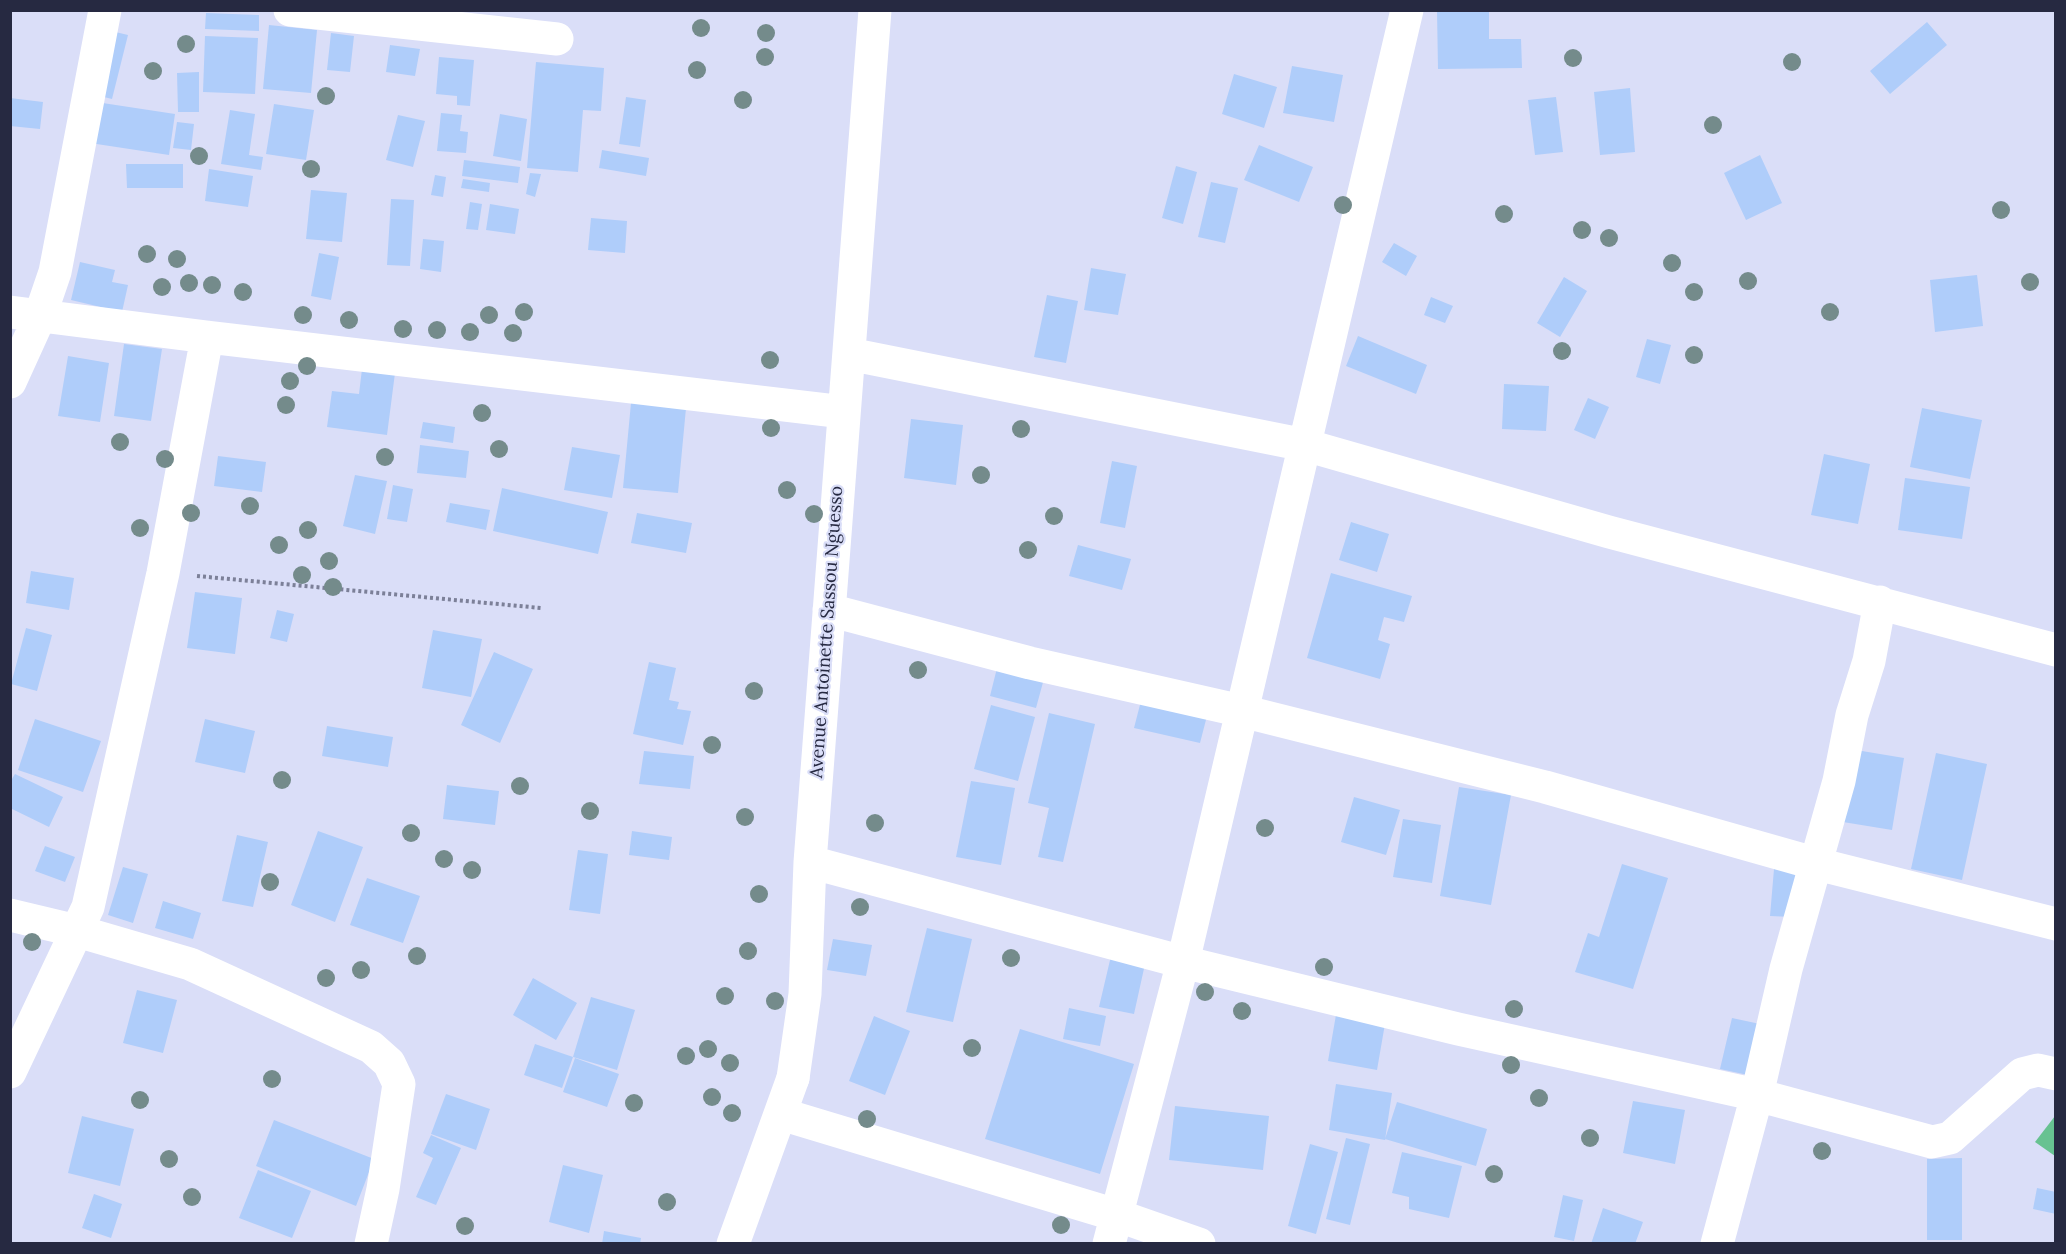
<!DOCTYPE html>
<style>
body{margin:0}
#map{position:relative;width:2066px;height:1254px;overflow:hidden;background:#dadef8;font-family:Lora,serif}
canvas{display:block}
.frame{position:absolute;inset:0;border:12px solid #262941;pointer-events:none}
</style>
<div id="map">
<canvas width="2066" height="1254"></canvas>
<div class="frame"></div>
</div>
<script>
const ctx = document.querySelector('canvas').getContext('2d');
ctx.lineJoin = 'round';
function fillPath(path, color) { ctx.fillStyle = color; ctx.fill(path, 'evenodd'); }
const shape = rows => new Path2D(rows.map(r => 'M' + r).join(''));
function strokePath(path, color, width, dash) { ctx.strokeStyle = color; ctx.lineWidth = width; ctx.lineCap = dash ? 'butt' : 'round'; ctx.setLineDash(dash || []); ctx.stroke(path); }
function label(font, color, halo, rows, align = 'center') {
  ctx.font = font + ' Lora,serif'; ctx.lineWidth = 4.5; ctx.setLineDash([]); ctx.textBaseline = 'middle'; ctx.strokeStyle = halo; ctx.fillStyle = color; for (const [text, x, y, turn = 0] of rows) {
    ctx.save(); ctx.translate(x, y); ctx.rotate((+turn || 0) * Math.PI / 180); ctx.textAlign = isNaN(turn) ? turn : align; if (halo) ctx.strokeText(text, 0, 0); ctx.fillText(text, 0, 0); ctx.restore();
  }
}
fillPath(shape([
 [2055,1116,2055,1156,2035,1142]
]), '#67c291');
fillPath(shape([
 [1437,10,1489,10,1489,39,1521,39,1522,68,1438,69],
 [206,13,259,15,259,31,205,29],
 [1927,22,1947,45,1890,94,1870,71],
 [269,25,317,30,311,93,263,89],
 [107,30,128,35,112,99,92,94],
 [331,33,354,36,350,72,327,70],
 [205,36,258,38,255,94,203,92],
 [390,45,420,49,415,76,386,72],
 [439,57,474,60,470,106,457,105,457,96,436,94],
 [536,62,604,68,601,111,583,110,578,172,527,168],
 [1292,66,1343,75,1334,122,1283,113],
 [199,72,199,112,178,112,177,73],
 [1234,74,1277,87,1264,128,1222,114],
 [1630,88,1635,152,1600,155,1594,92],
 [626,97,646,100,640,147,619,144],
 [1556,97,1563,152,1535,155,1528,100],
 [10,98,43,102,40,129,10,126],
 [96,102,175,114,169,155,90,143],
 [274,104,314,110,306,160,266,154],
 [230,110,255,114,249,155,263,157,261,170,221,164],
 [441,113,462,115,460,131,468,132,466,153,437,151],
 [500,114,527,119,521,161,493,156],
 [398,115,425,121,413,167,386,160],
 [177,122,194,124,191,150,173,148],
 [1259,145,1313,167,1299,202,1244,180],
 [602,150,649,158,646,176,599,168],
 [1760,155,1782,203,1746,220,1724,173],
 [464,160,520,167,518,183,462,176],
 [126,164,183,164,183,188,127,188],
 [1176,166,1197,172,1183,224,1162,218],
 [209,169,253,176,248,207,205,201],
 [530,173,541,174,535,197,526,194],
 [435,175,446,177,443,197,431,195],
 [463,179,490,183,489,192,461,188],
 [1211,182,1238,188,1225,243,1198,237],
 [311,190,347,193,342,242,306,239],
 [391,199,414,200,410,266,387,265],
 [470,202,482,204,478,230,466,229],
 [490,204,519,209,515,234,486,230],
 [591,218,627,221,625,253,588,250],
 [423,239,444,241,441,272,420,269],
 [1394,243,1417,256,1406,276,1382,262],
 [319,253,339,257,331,300,311,296],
 [80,262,115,270,112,282,128,285,122,312,71,300],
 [1091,268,1126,274,1118,315,1084,310],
 [1977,275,1983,326,1935,332,1930,280],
 [1564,277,1587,291,1560,337,1537,323],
 [1047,295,1078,301,1066,363,1034,357],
 [1431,297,1453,306,1445,323,1424,315],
 [1358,336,1427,365,1416,394,1346,366],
 [1647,339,1671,345,1660,384,1636,377],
 [124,344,162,349,151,421,114,416],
 [68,356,109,363,100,422,58,416],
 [362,369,395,373,387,435,327,427,332,391,359,394],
 [1504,384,1549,386,1546,431,1502,429],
 [1588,398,1609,407,1595,439,1574,430],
 [631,403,686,408,678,493,623,488],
 [1922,408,1982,420,1970,479,1910,467],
 [911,419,963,425,956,485,904,478],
 [423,422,455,427,453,443,420,438],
 [420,445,469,451,466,478,417,473],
 [572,447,620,455,612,498,564,490],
 [1824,454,1870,464,1858,524,1811,515],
 [218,456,266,462,262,492,214,486],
 [1112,461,1137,466,1125,528,1100,523],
 [355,475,387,481,375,534,343,526],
 [1905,478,1970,487,1962,539,1898,530],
 [393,485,413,489,407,522,387,519],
 [502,488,608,512,598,554,493,531],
 [450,503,490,510,486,530,446,522],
 [637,513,692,523,686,553,631,543],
 [1351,522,1389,534,1377,572,1339,560],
 [1078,545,1131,559,1122,590,1069,576],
 [31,571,74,578,69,610,26,603],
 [1331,573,1412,596,1404,622,1384,617,1378,640,1390,644,1380,679,1307,658],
 [195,592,242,598,235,654,187,648],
 [277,610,294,614,287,642,270,638],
 [26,628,52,635,37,691,11,684],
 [433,630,482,639,471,697,422,688],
 [494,652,533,669,500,743,461,725],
 [649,662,676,668,669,700,679,702,677,709,691,711,683,745,633,734],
 [998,664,1045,675,1036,708,990,696],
 [1142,697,1208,712,1200,743,1134,728],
 [991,705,1035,717,1018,781,974,769],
 [1049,713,1095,724,1063,862,1038,857,1049,808,1028,803],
 [35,719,101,741,83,792,18,770],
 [205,719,255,731,245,773,195,762],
 [327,726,393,737,388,767,322,756],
 [1856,750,1904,758,1892,830,1843,822],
 [644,751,694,756,690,789,639,784],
 [1936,753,1987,764,1962,880,1911,869],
 [15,774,63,797,49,827,10,808,10,782],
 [971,781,1015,788,1001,865,956,857],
 [447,785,499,791,495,825,443,819],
 [1459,787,1511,795,1491,905,1440,896],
 [1354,797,1400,810,1386,855,1341,842],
 [1403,819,1441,825,1432,883,1393,877],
 [318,831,363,847,335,922,291,905],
 [632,831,672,837,669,860,629,855],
 [237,835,268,842,253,907,222,901],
 [45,846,75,857,65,882,35,871],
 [578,850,608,854,600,914,569,910],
 [1622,864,1668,878,1633,989,1575,972,1588,933,1599,937],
 [123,867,148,874,133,923,108,915],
 [1774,869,1796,870,1792,917,1770,916],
 [367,878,420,896,403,943,350,925],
 [163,901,201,913,193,939,155,928],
 [927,928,972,939,953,1022,906,1012],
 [833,939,872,945,866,976,827,970],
 [1111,956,1145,964,1134,1014,1099,1007],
 [533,978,577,1003,556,1040,513,1015],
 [137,990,177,1000,163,1053,123,1043],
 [591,997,635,1010,617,1070,573,1057],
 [1069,1008,1106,1016,1100,1046,1063,1039],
 [1337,1009,1386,1018,1377,1070,1328,1061],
 [874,1016,910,1031,885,1095,849,1081],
 [1732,1018,1760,1024,1748,1075,1720,1069],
 [1020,1029,1134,1064,1100,1174,985,1139],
 [535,1044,573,1057,562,1088,524,1075],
 [575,1058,619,1074,607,1107,563,1092],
 [1336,1084,1392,1093,1385,1140,1329,1130],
 [446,1094,490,1109,476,1150,431,1134],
 [1633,1101,1685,1110,1675,1164,1623,1153],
 [1397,1102,1487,1129,1476,1166,1385,1139],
 [1175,1106,1269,1116,1263,1170,1169,1160],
 [82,1116,134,1129,120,1186,68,1173],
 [274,1120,374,1159,356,1206,256,1166],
 [431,1135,461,1148,436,1205,416,1197,433,1158,423,1153],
 [1346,1138,1370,1144,1350,1225,1326,1219],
 [1310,1144,1338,1152,1316,1234,1288,1226],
 [1402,1152,1462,1166,1449,1218,1409,1209,1409,1197,1392,1193],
 [1962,1158,1962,1240,1927,1240,1927,1159],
 [563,1165,603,1175,589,1233,549,1222],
 [258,1170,311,1191,292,1238,239,1218],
 [2037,1188,2056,1192,2056,1214,2033,1209],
 [94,1194,122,1204,111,1238,82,1228],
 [1563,1195,1583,1200,1574,1241,1554,1237],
 [1603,1208,1643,1222,1635,1244,1591,1244],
 [604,1231,641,1238,640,1244,602,1244]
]), '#afcdfa');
strokePath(shape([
 [197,576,541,608]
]), '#7c8098', 4, [3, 3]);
strokePath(shape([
 [290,10,557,39],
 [10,312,207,337,844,412],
 [849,354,1305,445,1609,532,2056,650],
 [10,382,40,316,55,272,105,10],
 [829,610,1030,663,1242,711,1545,787,1817,864,2056,924],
 [810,862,1183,962,1458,1029,1757,1095,1932,1142,1950,1138,2022,1074,2038,1070,2056,1074],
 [10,915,77,931,190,964,371,1047,389,1063,399,1084,383,1189,371,1244],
 [10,1072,88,907,163,573,207,337],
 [793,1078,805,994,810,862,875,10],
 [781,1114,1116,1215,1199,1244],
 [1109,1244,1183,962,1407,10],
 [1717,1244,1757,1095,1786,969,1839,781,1852,715,1869,661,1880,602]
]), '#fff', 33);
strokePath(shape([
 [733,1244,793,1078]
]), '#fff', 33);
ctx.fillStyle = '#748b8b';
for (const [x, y] of [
 [701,28],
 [766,33],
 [186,44],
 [765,57],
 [1573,58],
 [1792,62],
 [697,70],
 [153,71],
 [326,96],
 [743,100],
 [1713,125],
 [199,156],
 [311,169],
 [1343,205],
 [2001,210],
 [1504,214],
 [1582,230],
 [1609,238],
 [147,254],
 [177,259],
 [1672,263],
 [1748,281],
 [2030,282],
 [189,283],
 [212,285],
 [162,287],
 [243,292],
 [1694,292],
 [524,312],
 [1830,312],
 [303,315],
 [489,315],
 [349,320],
 [403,329],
 [437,330],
 [470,332],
 [513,333],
 [1562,351],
 [1694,355],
 [770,360],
 [307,366],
 [290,381],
 [286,405],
 [482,413],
 [771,428],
 [1021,429],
 [120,442],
 [499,449],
 [385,457],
 [165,459],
 [981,475],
 [787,490],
 [250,506],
 [191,513],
 [814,514],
 [1054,516],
 [140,528],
 [308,530],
 [279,545],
 [1028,550],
 [329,561],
 [302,575],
 [333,587],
 [918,670],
 [754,691],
 [712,745],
 [282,780],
 [520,786],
 [590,811],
 [745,817],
 [875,823],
 [1265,828],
 [411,833],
 [444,859],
 [472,870],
 [270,882],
 [759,894],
 [860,907],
 [32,942],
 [748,951],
 [417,956],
 [1011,958],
 [1324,967],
 [361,970],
 [326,978],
 [1205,992],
 [725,996],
 [775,1001],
 [1514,1009],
 [1242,1011],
 [972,1048],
 [708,1049],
 [686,1056],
 [730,1063],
 [1511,1065],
 [272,1079],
 [712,1097],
 [1539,1098],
 [140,1100],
 [634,1103],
 [732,1113],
 [867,1119],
 [1590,1138],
 [1822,1151],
 [169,1159],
 [1494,1174],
 [192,1197],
 [667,1202],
 [1061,1225],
 [465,1226]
]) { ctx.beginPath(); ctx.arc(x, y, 9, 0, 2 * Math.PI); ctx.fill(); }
label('18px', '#262941', '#dadef8', [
 ["Avenue Antoinette Sassou Nguesso",827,632,-86]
]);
</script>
